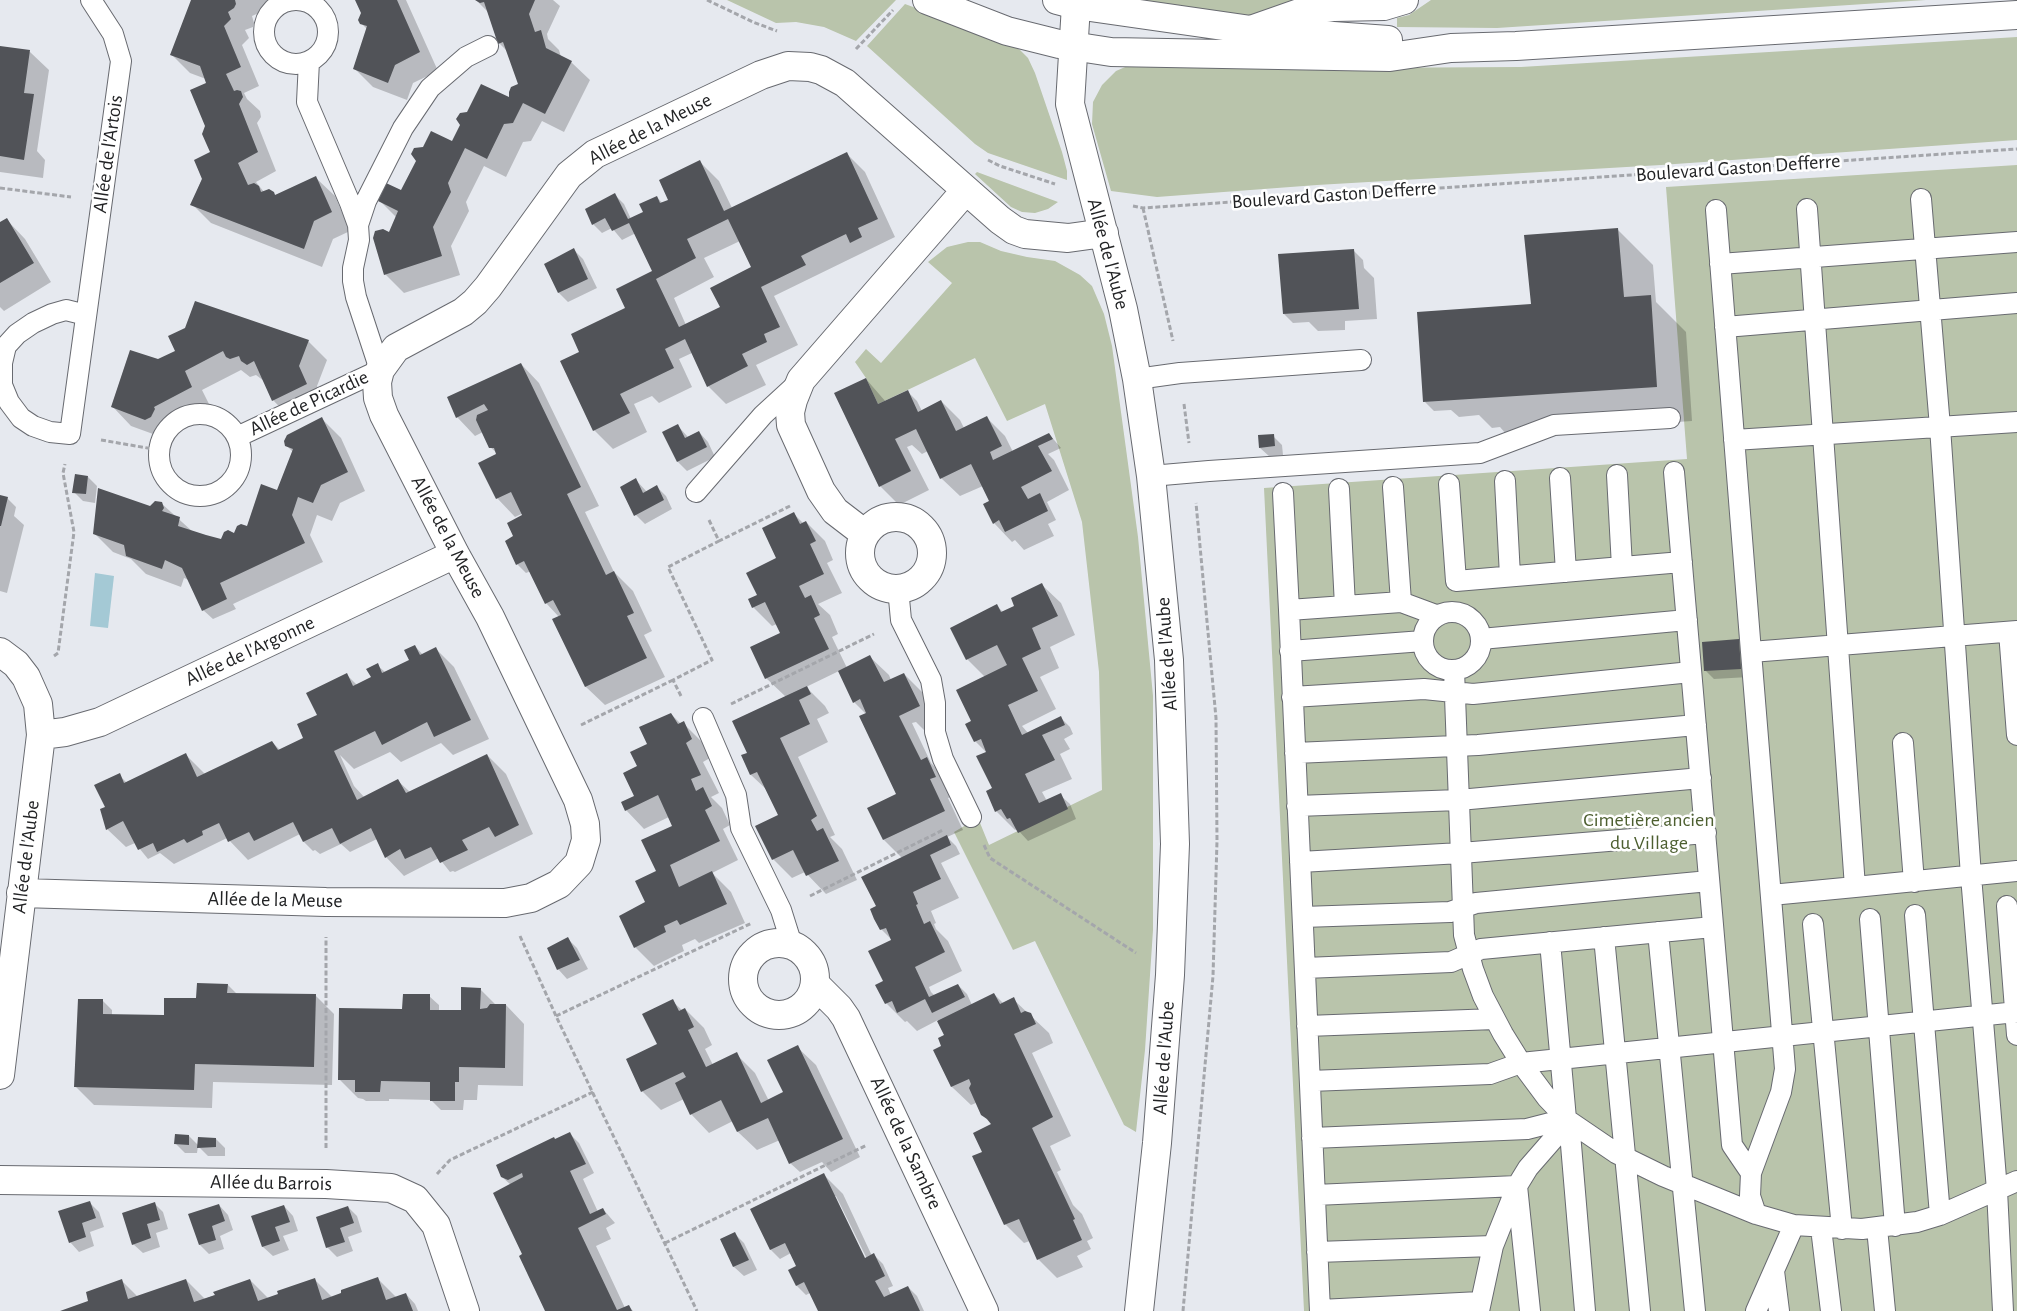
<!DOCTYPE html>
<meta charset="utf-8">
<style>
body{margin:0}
canvas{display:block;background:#e6e9ef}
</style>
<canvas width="2017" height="1311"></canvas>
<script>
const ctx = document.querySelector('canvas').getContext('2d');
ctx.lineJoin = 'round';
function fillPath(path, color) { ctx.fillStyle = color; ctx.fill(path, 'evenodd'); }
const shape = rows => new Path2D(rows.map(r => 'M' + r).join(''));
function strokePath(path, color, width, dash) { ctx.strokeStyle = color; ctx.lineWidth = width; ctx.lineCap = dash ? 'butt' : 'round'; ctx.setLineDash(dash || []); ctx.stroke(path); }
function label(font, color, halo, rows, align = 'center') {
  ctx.font = font + ' "Alegreya Sans",sans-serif'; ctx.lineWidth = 5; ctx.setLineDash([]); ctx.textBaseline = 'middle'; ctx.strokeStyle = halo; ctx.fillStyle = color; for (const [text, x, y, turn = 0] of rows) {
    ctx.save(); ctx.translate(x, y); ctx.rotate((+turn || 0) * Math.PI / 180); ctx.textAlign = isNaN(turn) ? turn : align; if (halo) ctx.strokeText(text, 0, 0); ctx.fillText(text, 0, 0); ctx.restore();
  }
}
fillPath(shape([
 [727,0,896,0,856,41,824,27,796,22,776,23],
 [1111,0,1304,0,1252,18],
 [1431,0,1926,0,1497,28,1397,27,1397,18,1409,15],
 [905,4,1004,41,1020,50,1028,58,1035,73,1062,152,1067,171,1067,180,988,153,975,144,867,46],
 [2017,37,2017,140,1661,165,1317,185,1157,197,1111,191,1092,124,1093,102,1102,85,1116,71,1132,64,1343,68,1521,67],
 [2017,165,2017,1311,1304,1311,1264,488,1687,459,1666,187],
 [977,172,1058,202,1048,209,1035,213,1022,212,1011,207,975,174],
 [968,242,980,242,1001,251,1027,257,1055,261,1080,275,1092,286,1104,314,1112,346,1138,537,1153,696,1153,930,1145,1050,1136,1132,1124,1125,1035,941,1013,950,954,832,978,818,989,845,1102,790,1099,672,1082,522,1045,404,1007,421,975,358,878,404,866,378,855,362,866,349,881,363,952,283,928,262,947,247]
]), '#b9c4ab');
fillPath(shape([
 [95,573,114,576,108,628,90,626]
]), '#a4c9d5');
fillPath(shape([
 [193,0,288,0,252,16,254,23,253,27,245,30,249,38,242,45,259,86,244,93,247,99,260,111,261,117,257,123,276,171,256,182,264,192,273,193,277,196,316,178,335,196,350,231,333,239,322,267,211,223,192,204,212,153,207,126,208,84,206,79,190,73,172,55],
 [356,0,406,0,438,71,413,83,407,100,373,87,354,68,367,29,361,23,362,13],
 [476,0,553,0,560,6,547,34,548,39,559,50,561,57,571,62,590,80,564,132,542,121,531,141,523,142,506,177,484,166,466,202,469,211,451,246,460,275,404,293,385,274,389,233,397,218,380,201,402,191,452,143,468,114,511,99,519,85,508,52,499,43,490,14],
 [0,47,30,52,49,70,37,151,45,160,43,178,0,172],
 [846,153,865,172,895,237,774,296,798,345,756,365,766,385,726,404,708,386,692,353,679,359,692,387,659,403,652,396,634,404,647,432,613,449,594,430,579,354,625,310,654,272,636,233,622,240,612,228,602,233,593,224,615,195,624,204,631,219,644,213,657,197,663,204,670,200,700,162,719,181,732,208],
 [740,241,753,267,721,307,686,325,674,298,714,277,704,258],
 [7,220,25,239,51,282,4,311,0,307,0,224],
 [1618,230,1653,265,1656,302,1686,332,1692,421,1506,434,1500,427,1492,428,1479,415,1459,417,1451,410,1434,411,1425,402],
 [574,250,583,259,597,288,568,302,559,293,545,264],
 [1354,251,1363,260,1364,268,1374,278,1377,319,1345,321,1345,330,1318,331,1309,322,1293,323,1284,314],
 [308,341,327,360,317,386,325,403,291,419,273,400,264,381,256,375,250,377,241,370,202,390,210,406,172,426,173,429,170,436,164,438,131,426,113,407,158,361,177,352],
 [521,364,539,383,599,506,585,512,614,572,633,591,652,631,644,635,665,677,605,705,586,687,567,645,559,617,546,603,531,571,526,573,517,564,513,538,527,514,526,512,515,517,497,498,498,454,490,447,483,432,475,436,457,417],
 [866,379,886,402,908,392,917,401,922,411,941,401,960,420,964,428,986,417,1005,436,1013,452,1049,434,1061,448,1048,454,1054,460,1069,490,1047,502,1056,520,1048,524,1054,536,1024,550,1015,540,1012,542,994,523,990,501,983,486,960,496,941,478,928,451,922,454,912,445,907,447,929,490,899,505,880,486],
 [322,419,341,438,365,491,340,503,332,521,317,515,310,535,323,562,233,604,236,609,213,619,203,610,189,580,184,578,181,587,146,574,131,559,113,552,94,533,161,503,193,532,222,541,235,535,248,528,277,491,293,452,287,446],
 [678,426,688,437,699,432,708,442,715,457,687,471,678,462],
 [1273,436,1282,445,1283,455,1270,457,1260,448],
 [88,477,97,486,95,503,83,501,74,492],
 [636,480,647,492,657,487,666,496,672,509,645,524,636,515],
 [0,496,7,498,16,507,14,516,24,525,7,593,0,591],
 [794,514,803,523,806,522,825,541,833,560,827,563,842,593,818,604,830,615,838,634,832,637,847,668,870,657,889,675,891,680,904,674,923,693,938,724,925,731,916,722,912,723,931,763,945,777,954,796,948,798,963,830,947,837,956,846,960,854,941,863,959,898,931,911,936,923,934,924,936,929,948,941,962,971,929,987,931,992,935,996,958,985,967,994,972,1005,994,994,1004,1004,1013,999,1049,1033,1053,1043,1032,1053,1071,1136,1050,1146,1061,1170,1057,1172,1073,1205,1082,1214,1093,1238,1087,1241,1091,1249,1077,1256,1083,1267,1057,1278,1038,1259,1030,1241,1024,1243,1005,1224,984,1152,992,1125,982,1114,976,1103,971,1105,952,1087,935,1051,943,1046,946,1036,938,1020,917,1031,907,1021,905,1022,886,1003,884,982,892,940,881,929,877,907,902,858,884,840,899,794,866,714,854,702,839,671,806,687,825,706,829,713,817,719,828,742,798,757,835,835,830,837,842,849,857,880,826,894,805,872,792,878,773,859,757,827,779,816,767,790,751,775,743,756,749,753,786,697,766,678,782,633,777,624,772,626,753,607,750,600,758,596,779,559],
 [1042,585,1061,603,1075,635,1050,647,1059,668,1040,677,1056,709,1022,726,1028,733,1061,718,1070,727,1073,734,1064,739,1070,749,1060,754,1072,779,1042,792,1047,801,1060,795,1070,804,1076,819,1028,841,1017,829,1015,830,996,811,987,753,975,741,973,722,985,677,967,659,997,606,1003,612,1015,606],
 [1739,641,1748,650,1749,677,1714,679,1705,670],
 [415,646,423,655,436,649,454,667,489,739,453,755,441,743,401,762,390,752,354,769,340,755,354,786,365,798,398,781,410,792,487,755,506,774,533,834,455,872,453,871,450,872,439,858,404,876,386,857,377,839,350,852,341,844,320,854,315,850,313,851,304,842,300,834,248,860,227,838,174,864,160,853,148,859,135,843,126,847,107,829,107,807,119,775,127,783,185,754,205,774,272,742,280,750,305,739,316,717,346,674,358,686,373,678,377,665,385,672,412,660],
 [671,714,681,724,683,723,702,742,710,758,703,762,719,793,711,797,722,808,730,825,723,829,738,860,712,873,731,892,745,923,699,943,695,939,682,945,684,951,654,966,635,947,673,826,669,817,644,829,626,810,636,796,639,767,648,744],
 [568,939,577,948,588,969,567,979,558,969],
 [228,985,237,994,315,995,334,1014,332,1085,213,1082,212,1108,94,1105,76,1087,102,1000,112,1010,112,1016,165,1017],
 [481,990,496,1005,506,1005,524,1024,523,1086,478,1085,477,1100,464,1100,463,1110,441,1110,431,1100,389,1099,389,1101,366,1101,363,1099,358,1098,340,1080,403,1010,429,996,439,1005,439,1011,462,1011],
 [672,1001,682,1010,685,1009,704,1028,712,1045,705,1049,713,1065,736,1054,755,1073,769,1101,784,1093,797,1047,816,1065,860,1157,831,1172,822,1162,800,1172,790,1163,780,1140,757,1150,738,1132,733,1121,709,1133,691,1114,684,1099,661,1110,642,1091],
 [570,1134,579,1143,594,1173,583,1179,598,1212,603,1209,615,1223,606,1228,611,1239,596,1246,625,1308,629,1306,633,1311,546,1311,524,1255,511,1185,502,1177,556,1140],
 [189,1136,199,1146,216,1139,225,1148,225,1156,208,1156,198,1146,197,1153,185,1153,176,1144],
 [824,1175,843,1194,872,1256,874,1255,883,1264,893,1286,888,1288,891,1295,908,1287,917,1296,924,1311,819,1311,810,1293,806,1295,797,1286,790,1271,798,1267,791,1253,780,1259,771,1250,751,1209],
 [833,1196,836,1196,869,1263,866,1264],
 [89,1202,99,1212,104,1227,90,1232,94,1246,79,1252,70,1242],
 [154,1203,163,1212,168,1229,156,1233,160,1247,143,1253,133,1244],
 [219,1205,228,1215,233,1230,220,1236,224,1249,209,1254,200,1245],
 [284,1206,293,1216,298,1231,283,1236,289,1250,273,1256,263,1247,253,1217],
 [348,1207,357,1216,362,1232,348,1237,353,1251,337,1257,327,1247],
 [735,1234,744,1243,757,1270,744,1276,734,1267,721,1240],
 [378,1279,397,1298,406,1294,415,1304,418,1311,63,1311,90,1301,121,1280,138,1297,186,1280,205,1299,250,1280,269,1299,315,1280,333,1298]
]), '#0003');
fillPath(shape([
 [191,0,235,0,236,4,234,8,228,12,231,19,224,26,241,67,226,74,234,91,237,90,241,91,243,97,239,104,258,152,238,163,248,185,254,183,259,186,261,192,269,189,274,192,275,195,316,176,332,212,314,221,304,249,190,205,202,179,194,160,210,152,202,134,205,126,190,90,206,83,200,66,170,55],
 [355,0,397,0,420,52,395,65,388,83,353,69,367,26,360,24,358,20,361,13],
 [475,0,535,0,529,14,535,32,541,30,546,48,572,61,545,114,523,103,513,123,504,124,487,159,465,148,448,183,451,192,433,227,442,256,384,275,373,238,375,231,383,229,389,232,398,211,378,201,386,183,401,190,416,161,411,154,414,148,423,147,431,131,452,141,460,125,456,119,460,113,467,112,481,84,509,97,509,92,511,87,518,84,503,42,498,44,484,2,480,3],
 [0,46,30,50,24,93,34,94,24,160,0,156],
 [847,152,878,219,858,228,862,237,850,243,846,234,817,248,801,256,806,265,761,287,780,327,764,334,767,342,742,354,748,366,707,387,685,339,665,349,674,368,620,394,630,413,593,431,560,361,579,352,571,334,625,308,616,289,652,271,629,223,612,231,605,218,592,225,585,209,615,193,628,219,643,212,639,204,657,196,660,203,668,200,659,180,700,160,724,211],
 [728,219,751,267,710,288,720,307,679,327,656,279,696,258,687,239],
 [7,218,34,263,0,283,0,222],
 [1618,228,1624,297,1651,295,1657,387,1423,402,1417,312,1531,304,1524,235],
 [574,248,588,279,558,293,544,264],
 [1354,249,1359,309,1283,314,1278,254],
 [195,301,309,340,299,366,307,384,272,401,254,361,247,365,241,361,239,356,230,359,226,357,223,351,185,371,192,387,154,407,155,409,151,417,145,420,111,407,130,350,158,359,175,351,168,336,185,328],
 [521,363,581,487,567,494,606,575,614,571,634,613,627,616,647,658,585,687,552,619,561,615,553,600,545,604,524,561,516,565,505,541,513,536,507,523,522,515,511,492,496,499,478,463,496,454,494,448,489,448,476,420,477,415,488,410,484,404,456,418,447,397],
 [866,378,878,404,908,390,918,412,941,400,956,431,987,416,1002,446,990,452,993,460,1049,433,1053,439,1038,446,1052,471,1021,487,1028,499,1040,493,1048,511,1005,532,999,520,993,524,983,504,989,501,971,464,940,479,916,429,895,439,911,471,879,487,834,393],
 [322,417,348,472,321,485,313,503,298,497,292,515,305,543,220,583,227,599,202,611,182,568,165,560,162,569,126,556,124,545,93,534,98,488,150,506,155,501,162,502,164,508,162,511,180,517,178,526,206,535,221,539,224,532,228,530,234,533,237,526,241,524,247,526,261,484,277,490,293,449,285,446,284,441,287,435],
 [678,424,685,438,699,431,707,447,677,462,662,432],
 [1274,434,1275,446,1259,448,1258,435],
 [75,474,88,476,86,494,72,493],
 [636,478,643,493,657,485,664,500,634,516,620,487],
 [0,495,8,497,1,526,0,526],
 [794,512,800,524,806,521,816,541,810,544,824,574,799,586,805,598,811,595,820,615,814,618,829,649,765,679,750,647,780,633,765,602,752,608,748,599,757,595,746,573,776,558,762,528],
 [1042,583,1058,616,1032,628,1041,649,1022,658,1038,691,1008,705,1022,735,1061,716,1065,725,1042,735,1055,760,1025,774,1039,803,1061,793,1068,809,1018,833,1010,818,1007,819,1001,809,995,812,986,791,992,788,976,756,986,752,981,739,974,742,965,724,971,721,956,690,1007,665,997,645,966,660,950,628,997,604,1001,612,1014,606,1011,598],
 [1739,639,1741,669,1704,671,1702,642],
 [415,645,420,655,436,647,471,720,434,737,427,722,382,745,375,731,334,751,357,800,398,779,406,793,487,754,519,825,495,837,489,827,462,840,468,850,440,863,431,847,405,859,400,849,385,858,371,828,340,844,332,828,303,842,293,822,254,841,249,832,228,842,219,823,202,831,203,835,187,843,184,839,157,852,153,843,138,850,123,821,106,830,100,809,105,807,94,785,120,773,124,783,186,753,197,777,272,741,278,750,303,738,297,724,317,715,306,693,347,673,353,686,371,677,366,669,378,663,382,673,409,660,404,650],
 [870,655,884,682,904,673,920,706,899,716,921,760,927,757,936,777,930,779,945,811,883,840,867,808,896,794,859,716,866,713,860,699,853,703,838,671],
 [807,686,811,694,799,700,810,724,780,738,817,816,811,820,817,831,823,828,839,861,806,876,793,850,772,860,755,826,778,815,757,772,750,775,741,755,747,753,732,721],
 [671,713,678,724,684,721,692,739,686,743,701,775,691,779,696,791,703,787,712,806,705,810,720,841,670,865,679,887,712,871,727,904,680,925,677,920,664,926,666,932,634,948,619,916,645,902,635,881,656,871,641,840,672,826,658,795,625,811,621,802,634,796,623,773,637,766,630,752,647,744,639,727],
 [947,835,951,845,930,855,941,879,913,892,918,904,916,905,924,924,930,921,945,952,915,967,929,997,958,984,965,997,932,1013,925,999,897,1013,892,1001,885,1004,875,985,883,981,868,951,891,940,886,928,880,930,874,919,870,909,876,906,861,877],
 [568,937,580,960,557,970,547,948],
 [197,983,228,984,227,993,316,994,314,1067,195,1064,194,1090,74,1087,78,999,103,999,103,1014,164,1015,164,998,196,998],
 [461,987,481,988,480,1009,487,1008,490,1004,506,1004,505,1068,459,1067,459,1082,455,1082,455,1101,430,1101,430,1082,381,1081,380,1092,355,1092,355,1080,338,1080,339,1008,402,1009,403,994,430,994,430,1010,461,1010],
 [994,993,1000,1004,1014,997,1021,1013,1025,1011,1031,1013,1036,1024,1014,1034,1053,1117,1032,1128,1075,1219,1073,1220,1082,1240,1037,1260,1019,1219,1004,1225,972,1156,982,1152,973,1133,991,1124,987,1119,981,1115,969,1088,971,1084,969,1079,951,1087,933,1050,941,1046,938,1038,944,1035,937,1021],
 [673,999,679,1011,685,1008,694,1027,688,1030,706,1067,737,1052,761,1103,783,1092,767,1060,798,1045,843,1139,789,1164,768,1118,737,1132,721,1100,690,1115,675,1083,686,1077,683,1072,641,1092,626,1059,657,1044,642,1014],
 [570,1132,586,1164,570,1171,590,1214,603,1208,606,1214,578,1228,617,1310,629,1305,632,1311,545,1311,519,1256,522,1254,493,1193,523,1177,522,1173,508,1180,501,1177,496,1165,554,1137,555,1139],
 [175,1134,189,1135,189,1145,174,1144],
 [198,1137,216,1138,216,1147,197,1148],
 [824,1173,865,1258,874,1253,885,1276,875,1281,884,1297,908,1286,920,1311,818,1311,804,1282,796,1286,788,1270,796,1266,785,1243,770,1250,750,1209],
 [90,1201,96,1218,82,1223,86,1237,69,1243,58,1211],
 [155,1202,160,1220,147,1224,151,1238,132,1245,122,1213],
 [219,1204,225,1221,212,1226,216,1240,199,1245,188,1214],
 [284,1205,290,1222,275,1227,280,1241,262,1247,251,1216],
 [348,1206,354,1223,340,1228,345,1242,326,1248,316,1217],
 [735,1232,749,1260,733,1267,720,1239],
 [378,1277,386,1300,406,1293,413,1311,60,1311,88,1301,86,1292,122,1279,128,1299,186,1279,194,1302,215,1295,213,1292,250,1279,258,1301,278,1294,277,1291,315,1278,322,1300,341,1293,341,1290]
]), '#515358');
const service = shape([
 '264 32a32 32 0 1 1 64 0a32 32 0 1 1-64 0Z',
 [1921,199,1940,427,1971,876,1997,1190,2003,1311],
 [1716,210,1751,652],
 [358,225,366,201,403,128,430,88,466,57,488,46],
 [1720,264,2017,242],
 [86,315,66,310,52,314,33,323,17,334,6,346,2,363,2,385,9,402,21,418,33,426,50,432,70,434,121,61,113,34,91,0],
 [1725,327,2017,303],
 [1137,379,1180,373,1361,360],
 '159 455a41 41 0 1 1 82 0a41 41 0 1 1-82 0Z',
 [237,437,380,370,356,297,353,281,353,268,359,240,358,225,350,203,307,102,309,61],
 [1734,440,2017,422],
 [1674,472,1732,1145,1751,1173],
 [1617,475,1622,567],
 [1151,476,1209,471,1480,453,1554,425,1670,418],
 [1560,478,1566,572],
 [1505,481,1510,576],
 [1449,484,1456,581,1682,562],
 [1339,489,1345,606],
 [696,492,763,415,800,381],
 [1283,493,1289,610,1401,602,1393,487],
 [898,588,901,620,931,680,935,703,935,732,943,759,971,817],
 [1401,602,1436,615],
 [1289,610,1320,1311],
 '1423 641a29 29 0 1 1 58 0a29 29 0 1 1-58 0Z',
 [2009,632,2017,735],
 [1481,639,1687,620],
 [1290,651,1423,641],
 [1454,670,1464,935,1473,969,1483,996,1503,1034,1521,1063,1547,1098,1569,1121,1616,1153,1663,1176,1756,1214,1794,1225,1862,1229,1917,1222,1940,1215,2017,1181],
 [1292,697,1424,689,1473,694,1691,672],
 [703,718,736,795,741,828,781,910,792,945],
 [1903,743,1914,882],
 [1295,753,1478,745,1696,725],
 [1297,806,1459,800,1701,778],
 [1300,862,1461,853,1706,833],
 [1855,887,2017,871],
 [1771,895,1855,887,1807,209],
 [2007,906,2017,1035],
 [1915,915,1940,1215],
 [1303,917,1450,912,1476,903,1709,881],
 [1870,919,1895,1226],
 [1813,924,1842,1229],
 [1658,932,1695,1311],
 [1604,937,1640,1311],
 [1305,968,1451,962,1481,949,1713,927],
 [1307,1026,1495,1019],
 [1310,1081,1490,1074,1521,1063,2017,1012],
 [1569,1121,1585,1311],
 [1312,1138,1527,1129,1566,1119,1550,942],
 [1315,1195,1517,1186,1530,1311],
 [1756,1214,1750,1196,1751,1173,1781,1092,1785,1069,1751,652,2017,631],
 [1821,1228,1831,1311],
 [1877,1228,1885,1311],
 [1317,1252,1493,1246],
 [1774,1271,1779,1311],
 [1320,1310,1480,1302],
 [1479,1311,1493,1246,1517,1186,1528,1168,1569,1121],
 [1756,1311,1794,1225]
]);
const minor = shape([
 [1076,5,1070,104,1123,309,1137,379,1151,476,1169,660,1175,844,1170,975,1157,1143,1139,1311],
 [1251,30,1305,11,1334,7,1384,6,1404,0],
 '860 553a36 36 0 1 1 72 0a36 36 0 1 1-72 0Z',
 [865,534,835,511,821,491,791,425,790,412,793,400,801,380,966,190],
 [0,652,16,664,26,677,38,704,41,735,0,1075],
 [41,735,65,732,100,722,455,554],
 [21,893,326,902,505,903,531,898,559,884,579,863,586,840,585,824,578,800,490,617,455,554,384,415,378,398,377,382,380,370,396,348,463,312,475,302,488,287,569,175,595,154,761,75,788,66,810,67,821,70,845,83,966,190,1000,220,1014,230,1025,234,1068,238,1104,233],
 '743 979a36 36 0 1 1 72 0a36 36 0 1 1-72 0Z',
 [815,984,839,1008,846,1018,984,1311],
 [0,1180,326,1184,391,1188,415,1199,436,1225,465,1311]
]);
const tertiary = shape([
 [927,0,1007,31,1059,44,1111,52,1390,57,1451,48,1516,46,2017,15],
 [1057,0,1076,5,1251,30,1388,40]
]);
strokePath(service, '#686a70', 22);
strokePath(minor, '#686a70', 30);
strokePath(tertiary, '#686a70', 30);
strokePath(shape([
 [707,0,753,22,777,31],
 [856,49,893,10],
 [988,160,1000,166,1055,184],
 [0,188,71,197],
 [1133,206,1143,208,2017,149],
 [1143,208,1173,341],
 [1184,404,1189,443],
 [101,440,159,450],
 [709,520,719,541,790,506],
 [54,656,58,653,74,532,63,473,65,464],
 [681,696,673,680,712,660,668,567,719,541],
 [731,704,874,634],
 [581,725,673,680],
 [984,845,990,858,1136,953],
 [810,896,943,830],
 [520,936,556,1016,697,1311],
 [556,1016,752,923],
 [326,1148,326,937],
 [437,1174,450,1160,593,1092],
 [665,1243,867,1145],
 [1183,1311,1213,976,1217,841,1216,718,1196,503]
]), '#a4a6ab', 3, [5, 2.5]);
strokePath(service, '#fff', 20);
strokePath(minor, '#fff', 28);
strokePath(tertiary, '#fff', 28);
label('20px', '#222325', '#fff', [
 ["Allée de la Meuse",650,129,-27],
 ["Allée de l'Artois",108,154,-82],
 ["Boulevard Gaston Defferre",1738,168,-4],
 ["Boulevard Gaston Defferre",1334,195,-4],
 ["Allée de l'Aube",1108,254,75],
 ["Allée de Picardie",309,403,-25],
 ["Allée de la Meuse",448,537,62],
 ["Allée de l'Argonne",250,651,-25],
 ["Allée de l'Aube",1167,654,-94],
 ["Allée de l'Aube",26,857,-83],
 ["Allée de la Meuse",275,900,1],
 ["Allée de l'Aube",1164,1058,-86],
 ["Allée de la Sambre",906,1143,65],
 ["Allée du Barrois",271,1183,1]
]);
label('20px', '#4d5f30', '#fff', [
 ["Cimetière ancien",1649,820],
 ["du Village",1649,843]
]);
</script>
